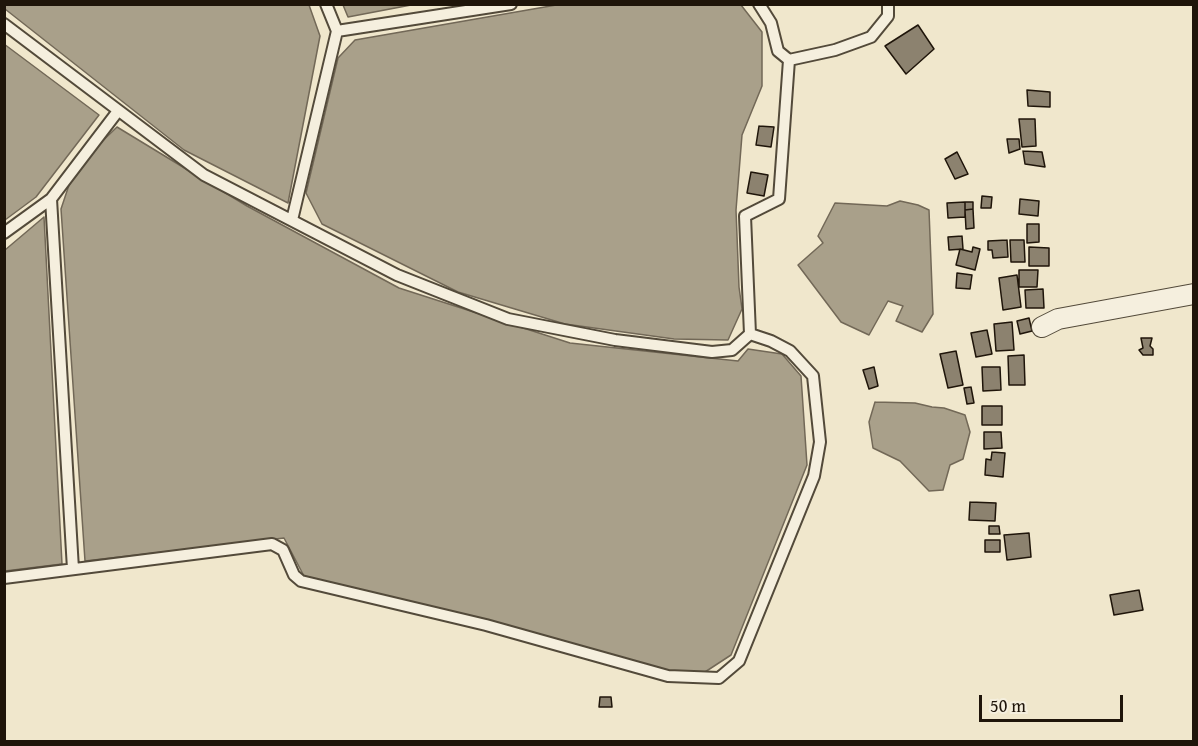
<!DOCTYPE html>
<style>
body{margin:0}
#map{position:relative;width:1198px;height:746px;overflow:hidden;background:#f0e7cc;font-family:"Gentium Book Plus",serif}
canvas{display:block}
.frame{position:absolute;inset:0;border:6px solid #1f150a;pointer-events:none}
.scale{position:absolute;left:979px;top:695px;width:144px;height:27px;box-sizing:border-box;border:3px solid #1f150a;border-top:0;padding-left:8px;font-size:18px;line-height:21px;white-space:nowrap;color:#1f150a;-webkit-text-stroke:4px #f5efde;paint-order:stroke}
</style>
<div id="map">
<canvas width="1198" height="746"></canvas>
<div class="frame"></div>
<div class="scale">50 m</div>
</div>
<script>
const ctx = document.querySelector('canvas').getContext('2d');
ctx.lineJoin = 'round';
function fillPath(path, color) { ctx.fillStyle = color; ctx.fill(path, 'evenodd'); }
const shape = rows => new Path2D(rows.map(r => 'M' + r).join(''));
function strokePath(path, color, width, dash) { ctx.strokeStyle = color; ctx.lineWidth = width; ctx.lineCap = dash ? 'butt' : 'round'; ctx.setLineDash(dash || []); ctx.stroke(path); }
const water = shape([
 [562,4,741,5,762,32,762,86,742,135,736,210,739,287,742,309,728,340,674,339,565,324,458,292,322,224,306,193,338,58,355,40,562,4],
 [4,5,309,5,320,36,288,203,184,150,5,9,4,5],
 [343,5,411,5,348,17,343,5],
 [4,44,99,115,36,197,5,220,4,44],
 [117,127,247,206,399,288,570,343,738,361,748,349,782,354,801,376,807,465,731,655,705,672,668,671,305,578,284,538,85,561,61,209,69,185,88,155,117,127],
 [900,201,918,205,929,210,933,314,922,332,896,321,903,306,888,301,869,335,841,322,798,265,823,243,818,236,835,203,887,206,900,201],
 [44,217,62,564,5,571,5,250,44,217],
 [875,402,915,403,932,407,944,408,965,415,970,432,963,459,950,465,943,490,929,491,900,461,873,448,869,422,875,402]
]);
fillPath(water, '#a9a08a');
strokePath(water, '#726857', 1.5);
const building = shape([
 [918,25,934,49,906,74,885,46,918,25],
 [1027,90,1050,92,1050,107,1028,106,1027,90],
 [1019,119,1035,119,1036,146,1022,147,1019,119],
 [759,126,774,127,771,147,756,145,759,126],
 [1007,139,1019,139,1020,149,1009,153,1007,139],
 [1023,151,1042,152,1045,167,1025,164,1023,151],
 [957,152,968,174,955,179,945,159,957,152],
 [751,172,768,175,764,196,747,193,751,172],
 [982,196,992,197,991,208,981,208,982,196],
 [1020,199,1039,201,1038,216,1019,214,1020,199],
 [965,202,965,217,948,218,947,203,965,202],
 [965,202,973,202,973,209,965,210,965,202],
 [973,209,974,228,966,229,965,210,973,209],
 [1027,224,1039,224,1039,242,1027,243,1027,224],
 [962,236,963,249,949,250,948,237,962,236],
 [1007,240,1008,257,993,258,992,250,988,250,988,241,1007,240],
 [1010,240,1024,240,1025,262,1011,262,1010,240],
 [973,247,980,249,975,270,956,265,960,249,972,252,973,247],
 [1029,247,1049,248,1049,266,1029,266,1029,247],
 [1019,270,1038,270,1037,287,1019,287,1019,270],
 [957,273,972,275,970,289,956,288,957,273],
 [1017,275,1021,307,1003,310,999,278,1017,275],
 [1043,289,1044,308,1026,308,1025,290,1043,289],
 [1029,318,1032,331,1020,334,1017,321,1029,318],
 [1012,322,1014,350,996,351,994,324,1012,322],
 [987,330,992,354,976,357,971,333,987,330],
 [1141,338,1152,338,1150,346,1153,349,1153,355,1143,355,1139,350,1143,348,1141,338],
 [956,351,963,385,948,388,940,354,956,351],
 [1024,355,1025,385,1009,385,1008,356,1024,355],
 [874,367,878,386,869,389,863,370,874,367],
 [982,367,1000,367,1001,390,983,391,982,367],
 [971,387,974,403,967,404,964,388,971,387],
 [982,406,1002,406,1002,425,982,425,982,406],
 [984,432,1001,432,1002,448,984,449,984,432],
 [992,452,1005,453,1003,477,985,475,986,459,991,460,992,452],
 [970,502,996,503,995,521,969,520,970,502],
 [989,526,999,526,1000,534,989,534,989,526],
 [1029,533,1031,557,1007,560,1004,535,1029,533],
 [985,540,1000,540,1000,552,985,552,985,540],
 [1139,590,1143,610,1114,615,1110,595,1139,590],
 [600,697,611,697,612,707,599,707,600,697]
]);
fillPath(building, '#8c826f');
strokePath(building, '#1f150a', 1.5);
const lane = shape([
 [4,24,204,175,397,275,508,319,615,340,712,352,732,350,750,334],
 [337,31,511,4],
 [789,60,835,50,871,37,888,16,888,4],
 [51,199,73,569],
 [292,220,337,31,326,4],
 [4,233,51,199,118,111],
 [4,578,272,544,283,550,294,575,301,581,486,625,668,676,719,678,739,661,814,476,820,442,813,376,790,351,771,341,750,334,745,216,779,199,789,60,778,51,771,23,759,4]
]);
const street = shape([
 [1042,327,1058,319,1194,294]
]);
strokePath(lane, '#534a3a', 14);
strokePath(street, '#534a3a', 22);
strokePath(lane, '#f5efde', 10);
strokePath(street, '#f5efde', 20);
</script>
